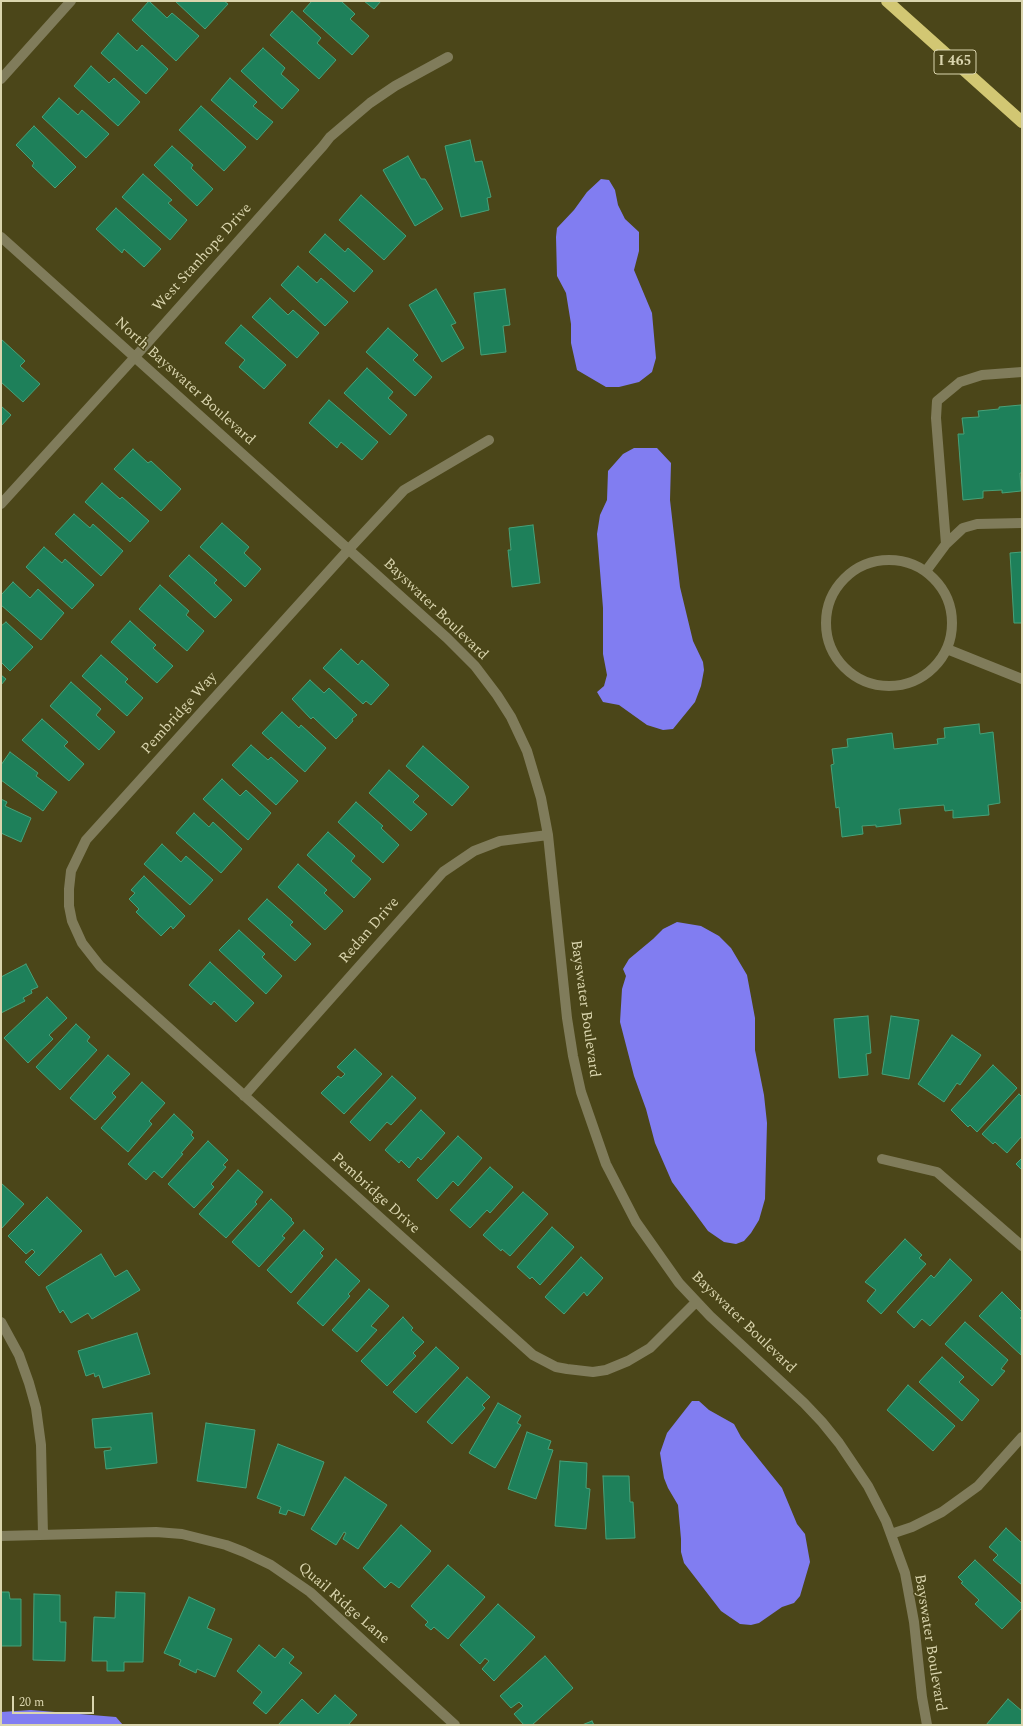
<!DOCTYPE html>
<style>
body{margin:0}
#map{position:relative;width:1023px;height:1726px;overflow:hidden;background:#4b4619;font-family:Spectral,serif}
canvas{display:block}
.frame{position:absolute;inset:0;border:2px solid #dad5ae;pointer-events:none}
.scale{position:absolute;left:12px;top:1696px;width:82px;height:18px;box-sizing:border-box;border:2px solid #dad5ae;border-top:0;padding-left:5px;font-size:12px;line-height:14px;white-space:nowrap;color:#dad5ae;-webkit-text-stroke:3px #4b4619;paint-order:stroke}
</style>
<div id="map">
<canvas width="1023" height="1726"></canvas>
<div class="frame"></div>
<div class="scale">20 m</div>
</div>
<script>
const ctx = document.querySelector('canvas').getContext('2d');
ctx.lineJoin = 'round';
function fillPath(path, color) { ctx.fillStyle = color; ctx.fill(path, 'evenodd'); }
const shape = rows => new Path2D(rows.map(r => 'M' + r).join(''));
function strokePath(path, color, width, dash) { ctx.strokeStyle = color; ctx.lineWidth = width; ctx.lineCap = dash ? 'butt' : 'round'; ctx.setLineDash(dash || []); ctx.stroke(path); }
function label(font, color, halo, rows, align = 'center') {
  ctx.font = font + ' Spectral,serif'; ctx.lineWidth = 3; ctx.setLineDash([]); ctx.textBaseline = 'middle'; ctx.strokeStyle = halo; ctx.fillStyle = color; for (const [text, x, y, turn = 0] of rows) {
    ctx.save(); ctx.translate(x, y); ctx.rotate((+turn || 0) * Math.PI / 180); ctx.textAlign = isNaN(turn) ? turn : align; if (halo) ctx.strokeText(text, 0, 0); ctx.fillText(text, 0, 0); ctx.restore();
  }
}
fillPath(shape([
 [601,179,609,180,615,190,618,205,625,219,639,232,639,251,634,270,652,313,656,358,652,372,639,382,619,387,606,387,577,370,571,343,571,324,566,293,557,276,556,237,557,228,574,210,587,192],
 [634,448,657,448,671,463,670,500,680,587,693,641,703,662,704,670,701,686,695,702,673,729,663,730,647,725,619,705,603,702,597,692,604,686,607,675,603,654,603,608,597,534,600,515,607,500,608,471,623,454],
 [677,922,701,926,719,936,731,948,747,975,755,1018,755,1050,764,1095,767,1123,765,1199,759,1220,751,1233,744,1241,736,1244,724,1242,708,1231,672,1182,655,1143,646,1109,634,1076,620,1022,622,989,626,976,623,969,629,959,653,939,663,929],
 [692,1401,699,1401,709,1410,734,1424,741,1437,782,1488,797,1524,805,1534,810,1562,800,1596,794,1603,782,1607,759,1623,751,1625,740,1624,721,1611,684,1563,681,1552,681,1539,678,1505,668,1488,664,1478,660,1453,667,1433],
 [31,1710,116,1717,123,1725,1,1725,1,1712]
]), '#817df1');
const building = shape([
 [149,1,167,18,172,13,199,36,176,61,132,20,149,1],
 [175,1,224,1,228,4,205,29,175,1],
 [312,1,341,1,355,14,350,19,369,36,352,55,303,11,312,1],
 [364,1,381,1,374,9,364,1],
 [292,11,321,38,317,43,336,60,319,79,270,35,292,11],
 [118,33,137,51,142,45,168,69,146,94,101,53,118,33],
 [263,48,285,68,281,74,299,90,282,109,241,71,263,48],
 [91,66,109,83,114,78,140,102,118,126,74,86,91,66],
 [230,78,257,102,253,106,273,122,257,140,211,100,230,78],
 [59,98,78,115,82,110,109,134,86,158,42,117,59,98],
 [201,106,246,147,224,171,179,130,201,106],
 [34,126,76,167,55,188,32,166,34,163,16,145,34,126],
 [470,140,475,162,482,161,491,197,487,198,489,210,461,217,445,146,470,140],
 [172,146,193,165,191,168,213,189,197,206,154,165,172,146],
 [408,156,421,179,425,179,443,209,415,226,383,170,408,156],
 [143,174,172,200,168,203,187,220,170,240,122,197,143,174],
 [361,195,406,236,384,260,339,220,361,195],
 [116,208,161,249,144,267,124,249,122,253,96,229,116,208],
 [325,234,345,252,348,248,373,271,354,292,309,252,325,234],
 [298,266,317,283,321,278,348,302,325,326,281,285,298,266],
 [436,289,456,323,451,325,464,348,442,362,409,305,436,289],
 [505,289,510,325,503,326,506,352,481,355,474,293,505,289],
 [270,298,288,315,293,310,319,333,297,358,252,317,270,298],
 [241,325,286,365,264,389,239,367,245,360,225,343,241,325],
 [388,328,418,355,413,360,432,377,415,396,366,352,388,328],
 [1,339,25,361,20,366,40,384,23,402,1,382,1,339],
 [367,368,393,392,388,398,407,415,390,435,344,393,367,368],
 [329,400,378,442,362,460,341,442,337,448,309,423,329,400],
 [1021,405,1022,473,1020,473,1021,491,1002,493,1002,490,983,491,983,498,963,500,958,434,964,434,962,418,979,417,978,411,999,409,999,407,1021,405],
 [1,406,11,415,1,426,1,406],
 [133,449,148,463,151,461,181,489,161,511,114,469,133,449],
 [102,483,120,499,122,497,149,521,130,542,85,502,102,483],
 [74,514,90,528,93,524,123,551,101,576,55,534,74,514],
 [222,523,249,547,244,553,261,569,245,587,200,547,222,523],
 [533,525,540,583,512,587,508,550,511,550,509,528,533,525],
 [44,547,62,563,65,559,94,585,72,609,26,567,44,547],
 [1022,552,1022,623,1014,623,1010,553,1022,552],
 [189,555,217,580,214,583,232,600,215,618,169,576,189,555],
 [13,582,30,598,38,589,64,613,41,640,1,605,1,595,13,582],
 [160,585,189,611,186,615,204,631,187,651,139,609,160,585],
 [130,621,156,645,153,648,173,666,157,683,111,642,130,621],
 [6,622,33,647,10,671,1,662,1,626,6,622],
 [341,649,358,665,362,660,389,685,371,705,366,701,363,704,323,668,341,649],
 [101,655,128,679,125,682,143,698,127,716,82,676,101,655],
 [1,675,6,679,1,685,1,675],
 [310,680,324,693,329,688,357,715,352,719,353,721,336,739,313,717,311,719,292,699,310,680],
 [71,682,101,709,96,715,115,732,99,750,50,706,71,682],
 [282,712,299,728,301,725,326,748,305,772,262,733,282,712],
 [42,719,68,742,64,746,84,764,69,781,22,740,42,719],
 [979,724,980,734,993,732,1000,803,988,805,989,815,953,818,953,810,945,811,944,805,899,809,901,824,876,827,876,825,862,826,863,834,842,837,839,807,836,808,831,765,834,764,832,749,848,747,847,739,892,733,894,749,938,744,937,739,945,738,944,728,979,724],
 [251,745,268,760,271,757,298,781,276,805,232,765,251,745],
 [423,746,469,787,452,806,406,766,423,746],
 [10,752,38,773,36,776,57,792,43,811,1,780,1,765,10,752],
 [389,770,419,796,413,802,427,814,411,831,369,793,389,770],
 [222,779,240,796,246,790,271,813,248,840,203,799,222,779],
 [1,799,7,802,5,806,31,818,21,842,1,833,1,799],
 [356,802,383,826,381,828,399,845,383,863,338,822,356,802],
 [194,813,209,827,213,822,242,849,221,873,176,833,194,813],
 [328,832,355,856,351,861,371,879,354,898,307,855,328,832],
 [162,844,181,862,186,856,213,880,190,905,144,864,162,844],
 [298,864,327,890,324,893,343,911,325,930,278,887,298,864],
 [144,876,185,916,173,929,171,926,161,936,136,912,139,909,129,899,135,893,131,890,144,876],
 [267,899,293,922,290,925,311,944,295,961,248,919,267,899],
 [239,930,265,954,262,957,282,976,266,994,219,950,239,930],
 [210,962,254,1003,236,1022,214,1001,211,1005,189,985,210,962],
 [26,964,38,987,31,990,32,993,23,998,25,1001,1,1013,1,977,26,964],
 [47,997,67,1018,49,1035,53,1039,28,1063,4,1038,47,997],
 [868,1016,871,1053,866,1054,868,1075,839,1078,834,1019,868,1016],
 [891,1016,919,1020,909,1079,882,1074,891,1016],
 [76,1024,90,1037,87,1041,97,1050,60,1090,36,1067,76,1024],
 [952,1035,981,1055,960,1085,957,1083,944,1102,918,1084,952,1035],
 [355,1049,382,1074,344,1114,321,1093,338,1076,341,1078,345,1074,337,1067,355,1049],
 [108,1055,130,1074,112,1093,116,1097,95,1120,70,1098,108,1055],
 [993,1065,1017,1088,977,1132,970,1125,968,1127,951,1110,993,1065],
 [392,1076,416,1098,391,1125,387,1122,370,1141,350,1122,392,1076],
 [142,1082,165,1103,149,1121,152,1124,128,1152,101,1128,142,1082],
 [1019,1094,1022,1097,1022,1136,1007,1153,995,1142,993,1144,982,1134,1019,1094],
 [421,1110,445,1133,421,1160,418,1157,409,1168,401,1160,399,1163,385,1150,421,1110],
 [174,1114,193,1132,191,1135,194,1138,181,1153,183,1154,162,1178,154,1171,146,1180,128,1164,174,1114],
 [458,1136,482,1158,458,1186,453,1181,437,1199,417,1180,458,1136],
 [208,1141,228,1160,223,1165,226,1167,211,1184,214,1187,194,1208,168,1184,208,1141],
 [1022,1158,1022,1170,1016,1164,1022,1158],
 [490,1167,513,1187,490,1213,487,1210,470,1228,450,1210,490,1167],
 [238,1170,263,1192,255,1202,257,1204,226,1238,199,1214,238,1170],
 [1,1183,24,1204,1,1229,1,1183],
 [523,1192,548,1214,510,1256,502,1249,501,1251,483,1235,523,1192],
 [47,1197,82,1231,39,1276,25,1262,35,1252,32,1249,26,1254,8,1236,47,1197],
 [271,1199,292,1219,291,1220,294,1223,282,1236,285,1238,259,1267,232,1242,271,1199],
 [552,1227,574,1247,540,1285,532,1277,530,1279,517,1267,552,1227],
 [304,1230,324,1249,320,1253,323,1256,291,1293,267,1270,304,1230],
 [905,1239,922,1255,919,1258,926,1264,881,1314,867,1301,876,1290,865,1282,905,1239],
 [101,1254,115,1277,127,1270,140,1290,92,1319,88,1313,71,1323,63,1310,60,1313,46,1287,101,1254],
 [581,1257,603,1278,587,1296,584,1292,564,1314,545,1297,581,1257],
 [336,1259,360,1281,348,1294,350,1296,323,1326,297,1303,336,1259],
 [950,1259,972,1280,930,1326,922,1319,914,1328,897,1312,931,1275,934,1278,950,1259],
 [369,1289,389,1306,371,1326,377,1330,357,1352,332,1330,369,1289],
 [1002,1292,1022,1312,1022,1316,1020,1318,1022,1320,1021,1355,979,1316,1002,1292],
 [403,1317,413,1328,411,1330,424,1342,413,1353,416,1356,387,1386,361,1361,403,1317],
 [965,1322,1008,1360,1001,1369,1005,1371,992,1386,945,1344,965,1322],
 [137,1333,150,1374,103,1388,99,1375,95,1377,94,1373,86,1376,78,1351,137,1333],
 [436,1347,459,1368,416,1413,393,1392,436,1347],
 [942,1357,964,1377,959,1382,979,1400,962,1421,919,1382,942,1357],
 [467,1377,490,1397,482,1405,485,1408,452,1444,427,1422,467,1377],
 [908,1385,955,1426,933,1451,887,1410,908,1385],
 [498,1403,521,1416,517,1423,521,1425,495,1468,469,1453,498,1403],
 [152,1413,157,1463,106,1469,104,1451,111,1450,111,1447,95,1448,92,1419,152,1413],
 [206,1423,255,1430,246,1488,197,1481,206,1423],
 [527,1432,551,1441,548,1449,553,1450,536,1499,508,1489,527,1432],
 [278,1444,324,1462,304,1516,288,1510,286,1515,279,1513,281,1507,257,1498,278,1444],
 [560,1461,587,1463,586,1488,590,1489,586,1529,555,1526,560,1461],
 [603,1476,629,1476,630,1502,633,1502,635,1538,606,1539,603,1476],
 [345,1477,387,1505,358,1549,343,1539,346,1533,344,1532,336,1545,311,1529,345,1477],
 [401,1525,431,1551,399,1588,391,1582,385,1588,363,1568,401,1525],
 [1006,1528,1022,1543,1022,1585,993,1560,998,1555,989,1547,1006,1528],
 [975,1560,1022,1604,1022,1608,1002,1629,975,1604,979,1600,961,1583,963,1582,958,1577,975,1560],
 [448,1565,485,1597,448,1639,434,1627,431,1630,425,1625,428,1622,411,1606,448,1565],
 [1,1592,9,1592,10,1599,21,1599,21,1646,1,1646,1,1592],
 [116,1592,145,1593,143,1662,124,1662,124,1671,107,1671,107,1661,92,1661,94,1617,115,1618,116,1592],
 [34,1594,60,1595,60,1622,66,1622,65,1661,33,1660,34,1594],
 [189,1597,215,1609,207,1628,232,1639,215,1677,197,1669,196,1673,179,1665,181,1660,164,1653,189,1597],
 [498,1604,535,1637,494,1681,482,1669,489,1661,485,1658,480,1664,460,1645,498,1604],
 [259,1645,275,1658,283,1648,294,1657,289,1663,302,1673,266,1714,253,1703,262,1692,237,1671,259,1645],
 [545,1656,573,1688,532,1725,524,1725,514,1714,523,1706,519,1702,511,1708,500,1696,545,1656],
 [335,1695,357,1715,348,1725,278,1725,302,1699,318,1714,335,1695],
 [1008,1699,1022,1711,1022,1725,986,1725,1008,1699],
 [592,1721,594,1725,582,1725,592,1721]
]);
fillPath(building, '#1e805a');
strokePath(building, '#47a179', 1);
strokePath(shape([
 [1,79,71,1],
 [1,237,447,638,475,666,497,695,511,717,527,751,541,798,548,835,567,1018,573,1056,581,1092,606,1164,636,1222,679,1283,710,1316,804,1403,822,1422,839,1443,868,1486,886,1521,905,1573,914,1622,922,1697,927,1725],
 [489,440,404,490,349,549,86,840,71,871,69,889,69,906,72,921,82,943,100,966,533,1355,556,1367,567,1369,593,1372,606,1370,628,1361,650,1348,696,1302],
 [1,504,134,358,323,146,330,137,370,103,395,86,448,57],
 [946,544,936,418,937,401,960,382,982,375,1022,372],
 '826 623a63 63 0 1 1 126 0a63 63 0 1 1-126 0Z',
 [926,571,946,544,963,528,977,524,1022,523],
 [947,649,1022,679],
 [244,1096,443,872,474,851,500,841,548,835],
 [882,1159,937,1172,1022,1246],
 [1,1322,19,1355,29,1383,36,1408,41,1445,43,1535],
 [891,1534,912,1527,942,1512,978,1486,1022,1437],
 [1,1536,156,1532,182,1534,226,1545,244,1552,271,1565,310,1592,455,1725]
]), '#807c5b', 10);
strokePath(shape([
 [887,1,1022,122]
]), '#d2c773', 12);
for (const [x, y, w] of [
 [955,62,42]
]) { const box = new Path2D(); box.roundRect(x - w / 2, y - 12, w, 24, 3); ctx.fillStyle = '#4b4619'; ctx.fill(box); strokePath(box, '#dad5ae', 1); }
label('bold 14px', '#dad5ae', null, [
 ["I 465",955,62]
]);
label('15px', '#dad5ae', '#4b4619', [
 ["West Stanhope Drive",203,258,-48],
 ["North Bayswater Boulevard",184,382,42],
 ["Bayswater Boulevard",435,610,44],
 ["Pembridge Way",180,714,-48],
 ["Redan Drive",370,931,-49],
 ["Bayswater Boulevard",584,1009,82],
 ["Pembridge Drive",375,1194,42],
 ["Bayswater Boulevard",743,1323,44],
 ["Quail Ridge Lane",343,1604,41],
 ["Bayswater Boulevard",929,1643,81]
]);
</script>
